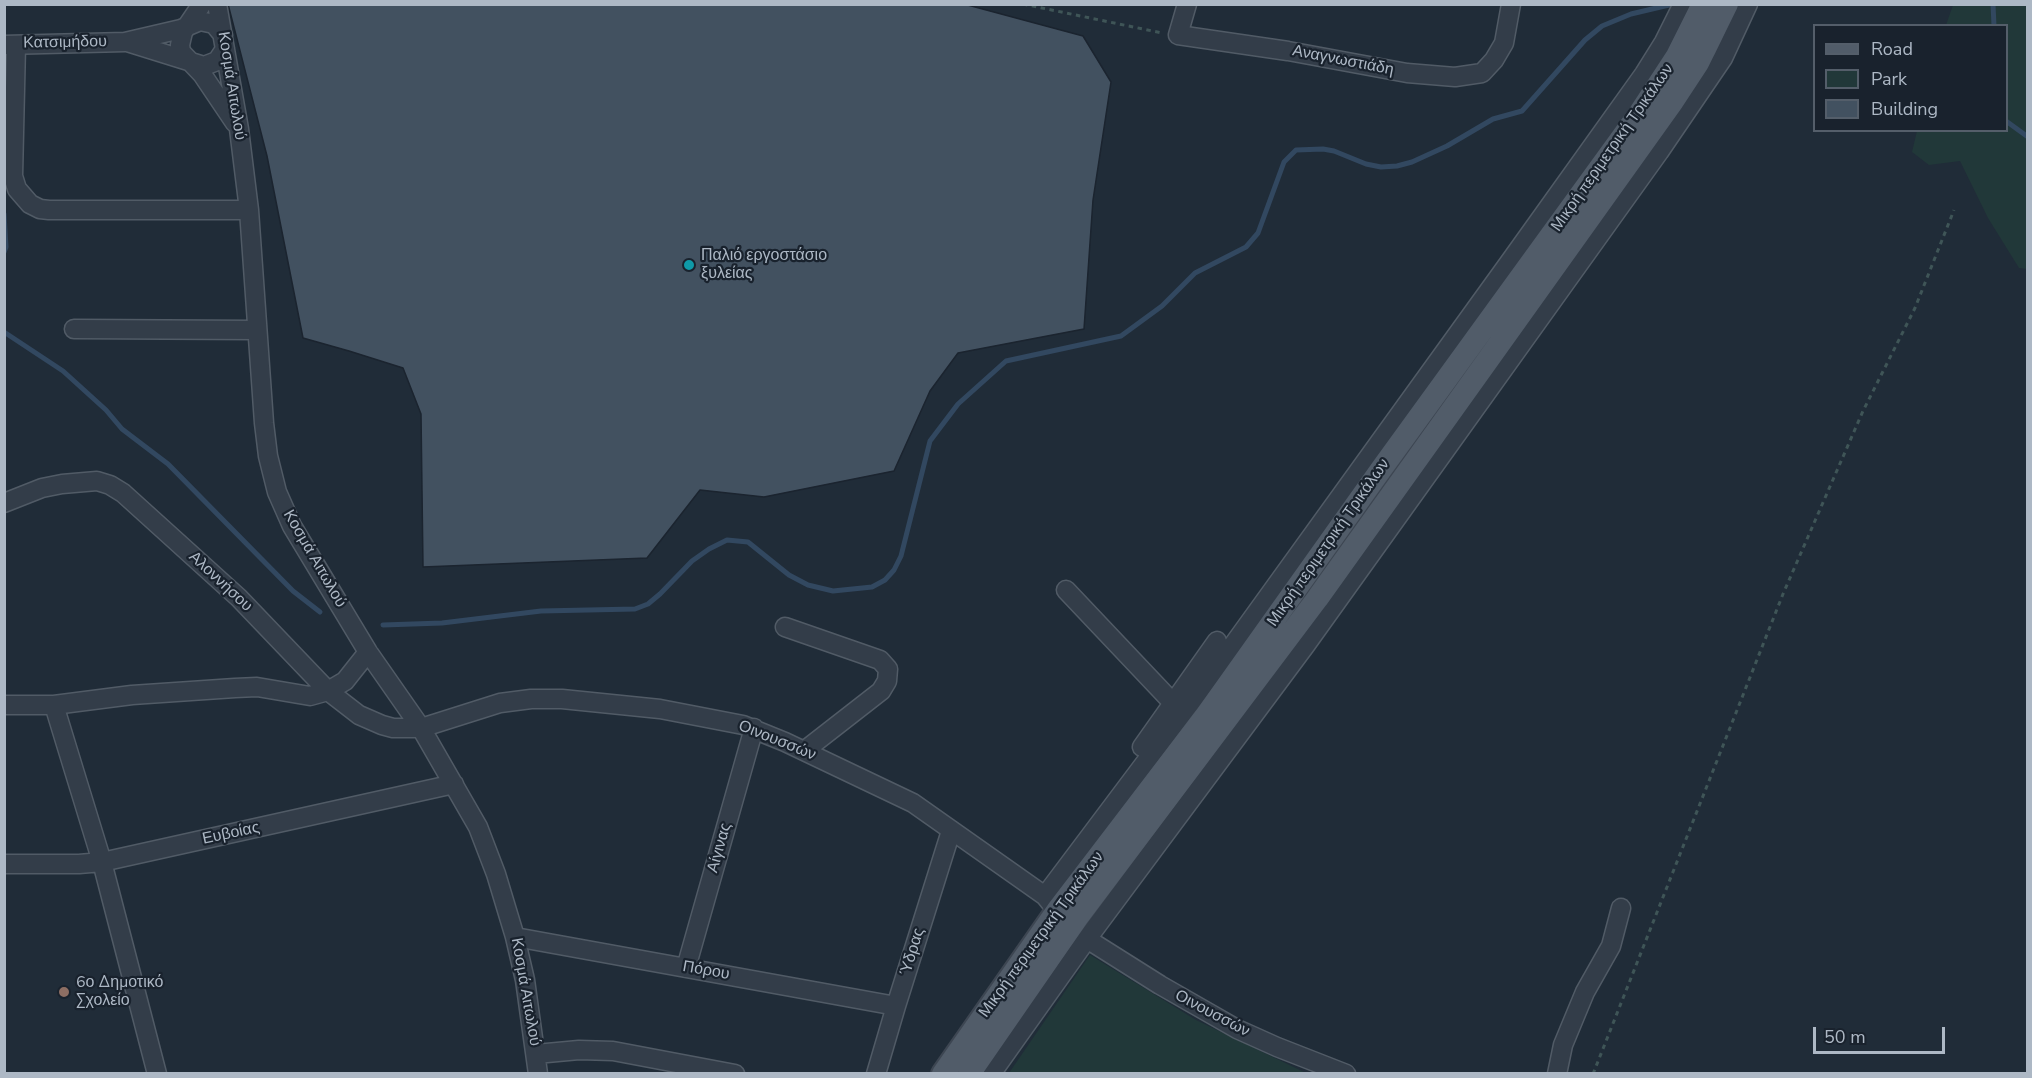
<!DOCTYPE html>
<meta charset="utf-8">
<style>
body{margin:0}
#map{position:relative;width:2032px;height:1078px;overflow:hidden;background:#202c38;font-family:"Nunito Sans",sans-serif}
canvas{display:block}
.frame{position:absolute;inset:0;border:6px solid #adb8c5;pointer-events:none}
.legend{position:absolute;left:1813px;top:24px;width:195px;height:108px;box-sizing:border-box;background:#19222d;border:2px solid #545e6a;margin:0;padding:8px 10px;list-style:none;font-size:18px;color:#adb8c5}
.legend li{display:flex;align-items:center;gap:12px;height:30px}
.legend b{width:30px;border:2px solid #545e6a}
.scale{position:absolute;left:1813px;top:1027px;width:132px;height:27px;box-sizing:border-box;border:3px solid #adb8c5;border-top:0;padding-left:8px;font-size:18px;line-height:21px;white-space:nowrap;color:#adb8c5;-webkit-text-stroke:4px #19222d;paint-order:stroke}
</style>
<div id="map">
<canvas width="2032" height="1078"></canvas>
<div class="frame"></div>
<ul class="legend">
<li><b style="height:8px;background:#515c69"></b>Road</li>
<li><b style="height:16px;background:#213839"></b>Park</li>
<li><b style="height:16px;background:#425160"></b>Building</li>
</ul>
<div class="scale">50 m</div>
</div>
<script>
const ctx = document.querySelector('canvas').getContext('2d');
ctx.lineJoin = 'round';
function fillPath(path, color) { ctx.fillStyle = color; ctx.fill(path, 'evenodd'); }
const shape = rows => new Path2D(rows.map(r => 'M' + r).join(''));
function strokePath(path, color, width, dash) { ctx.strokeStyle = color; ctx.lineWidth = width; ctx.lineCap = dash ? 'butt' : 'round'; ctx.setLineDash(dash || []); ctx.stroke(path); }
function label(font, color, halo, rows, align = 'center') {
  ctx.font = font + ' "Nunito Sans",sans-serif'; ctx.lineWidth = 4.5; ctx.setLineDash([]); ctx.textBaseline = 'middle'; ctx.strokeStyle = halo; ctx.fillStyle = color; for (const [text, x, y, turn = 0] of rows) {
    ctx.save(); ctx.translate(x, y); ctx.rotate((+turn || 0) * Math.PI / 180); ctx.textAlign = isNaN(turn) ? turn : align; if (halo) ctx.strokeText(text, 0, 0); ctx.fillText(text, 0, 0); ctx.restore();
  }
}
fillPath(shape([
 [1953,5,2027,5,2027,269,2019,268,1988,218,1960,161,1929,165,1912,152,1917,131,2006,130,2006,26,1946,25],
 [1090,955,1196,1020,1306,1073,1009,1073]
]), '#213839');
strokePath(shape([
 [1993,4,1994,26],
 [2006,121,2028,137],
 [4,214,6,247,4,252],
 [4,332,63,371,106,410,122,429,168,464,293,591,320,612],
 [383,625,442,623,541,611,635,609,648,604,660,594,692,561,709,549,727,540,748,542,789,575,808,585,833,591,872,587,885,580,894,570,901,556,930,441,958,404,1006,361,1121,336,1162,306,1195,273,1246,247,1258,233,1284,162,1296,150,1323,149,1334,151,1366,164,1381,167,1397,166,1412,162,1447,146,1493,119,1522,111,1585,40,1602,26,1631,14,1669,5]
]), '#324860', 5);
const building = shape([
 [228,4,964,4,1083,36,1111,82,1093,200,1084,329,958,353,930,391,894,471,764,497,700,490,647,558,423,567,421,414,403,368,349,351,303,338,267,156,228,4]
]);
fillPath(building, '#425160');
strokePath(building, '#1b242f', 1.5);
const minor = shape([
 [202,4,183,32,180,45,181,52,202,74,235,123],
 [217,4,239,129,249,210,264,423,268,456,277,492,292,526,368,652,421,728,478,827,496,874,515,937,525,980,538,1074],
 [1187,4,1178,35,1288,51,1407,73,1455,77,1482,73,1494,60,1504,43,1511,4],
 [127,42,204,66,217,61,225,49],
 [4,45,125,42,181,29,200,21,214,24,223,35],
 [16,45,13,176,17,189,30,204,40,209,49,210,249,210],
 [74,329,257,330],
 [4,503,42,488,62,484,97,481,110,485,123,493,239,598,328,691,359,715,382,725,393,728,421,728,500,703,531,699,562,699,660,709,743,725,785,742,913,803,1045,896,1057,911],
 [1066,590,1173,703],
 [785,627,880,660,888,669,887,681,881,691,804,751],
 [4,705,54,705,132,695,235,688,257,687,310,696,328,691,345,681,368,652],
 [54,705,102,862,157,1074],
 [1142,747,1217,641],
 [4,864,79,864,102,862,454,784],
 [1045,896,1223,659,1511,260,1644,74,1664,42,1683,4],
 [515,937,896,1006],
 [1087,939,1160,985,1237,1029,1277,1047,1346,1074],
 [686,968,754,728],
 [536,1054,579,1050,613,1051,735,1074],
 [876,1074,896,1006,951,831],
 [991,1074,1087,939,1305,646,1659,152,1723,58,1748,4],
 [1557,1074,1563,1045,1585,992,1611,946,1621,908]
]);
const major = shape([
 [943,1074,1057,911,1205,717,1382,468,1639,114,1677,56,1703,4],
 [969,1074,1077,918,1317,599,1673,101,1698,63,1727,4]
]);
strokePath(minor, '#515b66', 21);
strokePath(major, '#3d4652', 26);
strokePath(shape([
 [1023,4,1162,33],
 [1593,1074,1783,594,1863,411,1915,308,1954,210]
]), '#3f5557', 3, [4.5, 4.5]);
strokePath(minor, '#333d49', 18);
strokePath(major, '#515c69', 22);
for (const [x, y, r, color] of [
 [689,265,6,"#0f9aa8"],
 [64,992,6,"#8d6e63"]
]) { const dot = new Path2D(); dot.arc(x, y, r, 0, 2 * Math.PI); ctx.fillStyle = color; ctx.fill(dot); strokePath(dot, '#19222d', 2); }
label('16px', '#adb8c5', '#19222d', [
 ["Κατσιμήδου",65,43,-1],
 ["Αναγνωστιάδη",1343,61,11],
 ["Κοσμά Αιτωλού",231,86,81],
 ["Μικρή περιμετρική Τρικάλων",1613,148,-55],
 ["Μικρή περιμετρική Τρικάλων",1329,543,-55],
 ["Κοσμά Αιτωλού",314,559,60],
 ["Αλοννήσου",220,582,43],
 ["Οινουσσών",777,741,22],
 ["Ευβοίας",231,834,-12],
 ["Αίγινας",720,848,-74],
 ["Μικρή περιμετρική Τρικάλων",1042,935,-54],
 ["Ύδρας",913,952,-73],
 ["Πόρου",706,971,10],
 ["Κοσμά Αιτωλού",525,992,80],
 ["Οινουσσών",1212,1014,28]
]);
label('16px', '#adb8c5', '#19222d', [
 ["Παλιό εργοστάσιο",701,256],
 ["ξυλείας",701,274],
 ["6ο Δημοτικό",76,983],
 ["Σχολείο",76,1001]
], 'left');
</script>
